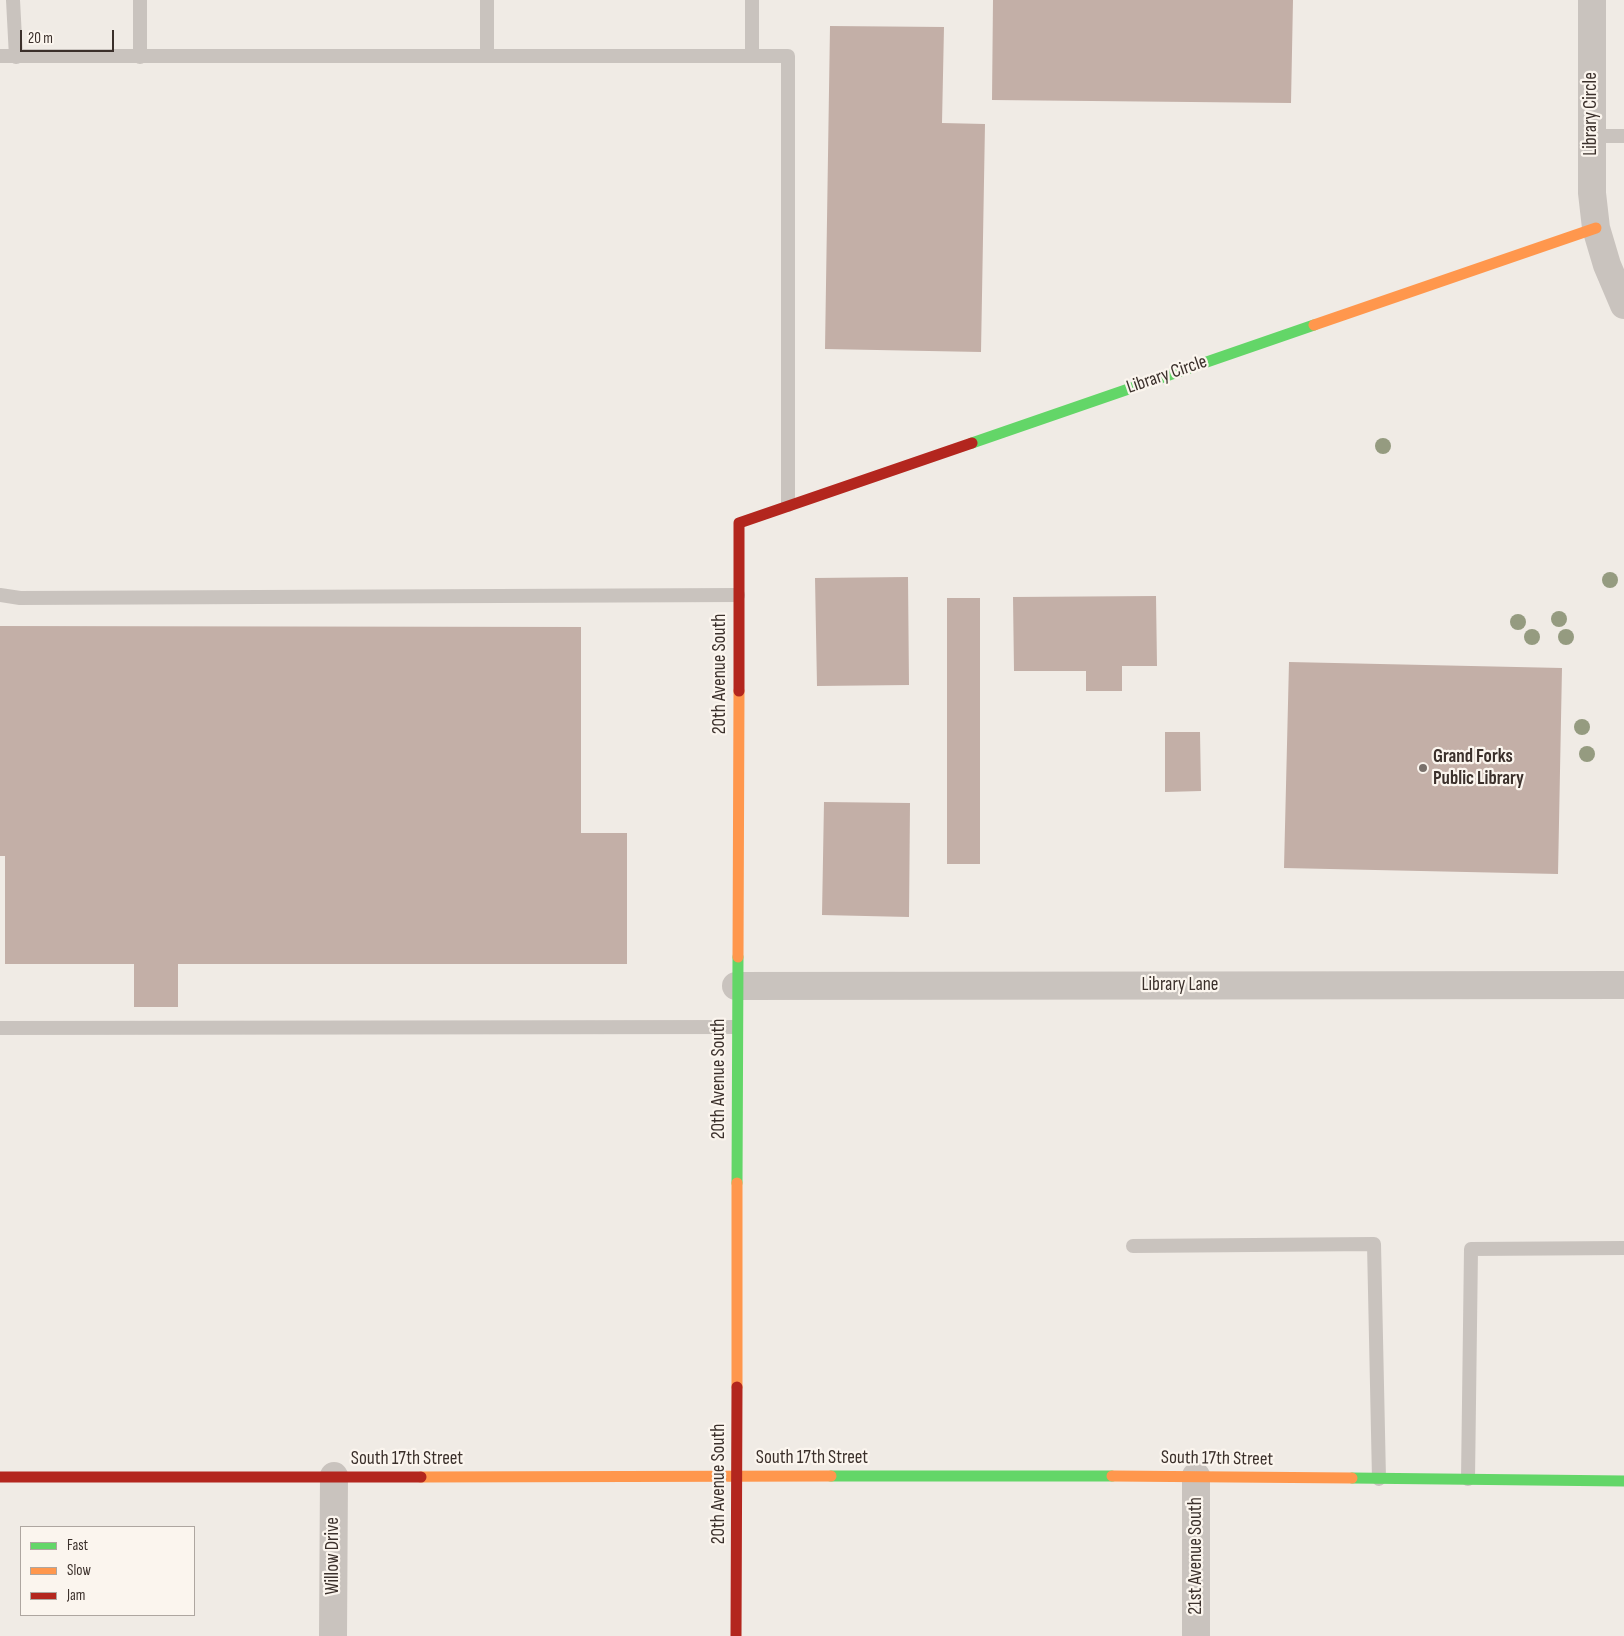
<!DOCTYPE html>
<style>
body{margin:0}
#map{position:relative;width:1624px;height:1636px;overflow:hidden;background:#f0ebe5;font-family:"Sofia Sans Condensed",sans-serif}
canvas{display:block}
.legend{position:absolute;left:20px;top:1526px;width:175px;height:90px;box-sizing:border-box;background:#fbf5ee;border:1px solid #aea6a0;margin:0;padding:6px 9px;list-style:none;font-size:15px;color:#3b302b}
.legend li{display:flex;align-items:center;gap:10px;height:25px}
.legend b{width:25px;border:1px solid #aea6a0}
.scale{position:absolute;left:20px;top:30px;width:94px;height:22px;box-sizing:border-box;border:2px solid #3b302b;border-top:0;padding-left:6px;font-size:15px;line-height:18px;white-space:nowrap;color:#3b302b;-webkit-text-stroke:4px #fbf5ee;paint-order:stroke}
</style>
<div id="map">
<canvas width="1624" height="1636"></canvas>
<ul class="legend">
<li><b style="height:6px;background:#63d668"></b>Fast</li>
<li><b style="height:6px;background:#ff974d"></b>Slow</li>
<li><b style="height:6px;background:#b3261e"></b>Jam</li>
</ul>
<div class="scale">20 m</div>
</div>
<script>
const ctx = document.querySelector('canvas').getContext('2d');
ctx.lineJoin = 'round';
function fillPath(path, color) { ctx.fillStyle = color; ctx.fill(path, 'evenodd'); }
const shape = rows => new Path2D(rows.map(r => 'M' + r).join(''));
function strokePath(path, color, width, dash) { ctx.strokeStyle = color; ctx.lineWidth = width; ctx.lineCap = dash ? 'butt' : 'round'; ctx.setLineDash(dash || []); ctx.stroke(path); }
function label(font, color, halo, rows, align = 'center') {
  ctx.font = font + ' "Sofia Sans Condensed",sans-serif'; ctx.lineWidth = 4.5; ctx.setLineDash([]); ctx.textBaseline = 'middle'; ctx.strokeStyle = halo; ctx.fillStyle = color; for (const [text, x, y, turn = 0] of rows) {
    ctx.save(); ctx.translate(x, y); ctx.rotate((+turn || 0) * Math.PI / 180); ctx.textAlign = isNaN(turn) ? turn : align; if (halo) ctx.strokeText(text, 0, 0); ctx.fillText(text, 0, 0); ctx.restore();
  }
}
fillPath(shape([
 [993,0,1293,0,1291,103,992,100],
 [830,26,944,27,942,123,985,124,981,352,825,349],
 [908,577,909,685,817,686,815,578],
 [1156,596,1157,666,1122,666,1122,691,1086,691,1086,671,1014,671,1013,597],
 [947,598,980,598,980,864,947,864],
 [0,626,581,627,581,833,627,833,627,964,178,964,178,1007,134,1007,134,964,5,964,5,856,0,856],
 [1289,662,1562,668,1558,874,1284,868],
 [1165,732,1200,732,1201,791,1165,792],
 [824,802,910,803,909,917,822,915]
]), '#c3afa7');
strokePath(shape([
 [13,0,16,57],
 [140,0,140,57],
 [487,0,487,56],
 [752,0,752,56],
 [0,56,788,56,788,505],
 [1591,136,1624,136],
 [0,595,20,598,738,595],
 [0,1028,736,1027],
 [1133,1246,1374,1244,1379,1479],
 [1468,1479,1471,1249,1624,1248]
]), '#c9c3be', 14);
strokePath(shape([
 [1592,0,1592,193,1596,228,1607,265,1624,305],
 [736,986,1624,985],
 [333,1636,334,1476],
 [1196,1636,1196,1476]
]), '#c9c3be', 28);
strokePath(shape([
 [972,443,1314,325],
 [737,1183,738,957],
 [831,1476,1112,1476],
 [1352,1478,1624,1481]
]), '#63d668', 11);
strokePath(shape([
 [1314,325,1596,228],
 [738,957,739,691],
 [737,1387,737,1183],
 [1112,1476,1352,1478],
 [421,1477,831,1476]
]), '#ff974d', 11);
strokePath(shape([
 [739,691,739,523,972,443],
 [0,1477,421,1477],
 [736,1636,737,1387]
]), '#b3261e', 11);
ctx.fillStyle = '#959b80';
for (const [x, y] of [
 [1383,446],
 [1610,580],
 [1559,619],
 [1518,622],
 [1532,637],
 [1566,637],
 [1582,727],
 [1587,754]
]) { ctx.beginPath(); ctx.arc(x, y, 8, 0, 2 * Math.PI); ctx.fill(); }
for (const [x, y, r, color] of [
 [1423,768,5,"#7a716c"]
]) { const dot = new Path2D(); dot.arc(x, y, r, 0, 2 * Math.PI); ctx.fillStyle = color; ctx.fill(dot); strokePath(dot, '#fbf5ee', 2); }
label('19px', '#3b302b', '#fbf5ee', [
 ["Library Circle",1591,114,-90],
 ["Library Circle",1167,375,-19],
 ["20th Avenue South",720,674,-90],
 ["Library Lane",1180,985],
 ["20th Avenue South",719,1079,-90],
 ["South 17th Street",812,1458],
 ["South 17th Street",407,1459],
 ["South 17th Street",1217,1459,1],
 ["20th Avenue South",719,1484,-90],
 ["Willow Drive",333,1556,-90],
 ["21st Avenue South",1196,1556,-90]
]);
label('bold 19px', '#3b302b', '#fbf5ee', [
 ["Grand Forks",1433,757],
 ["Public Library",1433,779]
], 'left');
</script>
